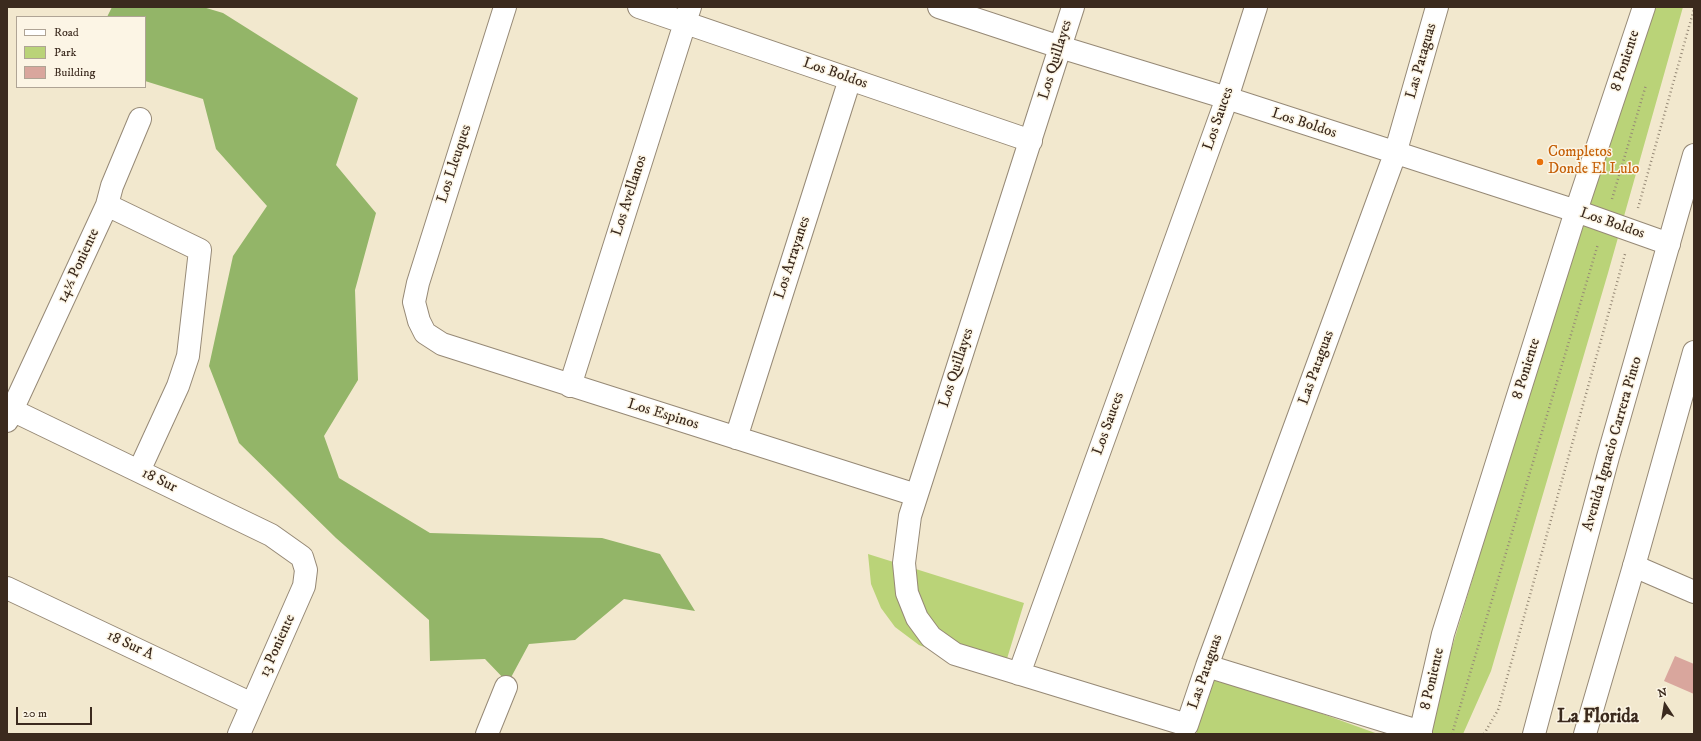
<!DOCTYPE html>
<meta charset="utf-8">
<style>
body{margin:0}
#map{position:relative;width:1701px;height:741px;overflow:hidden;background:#f2e8ce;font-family:"IM FELL DW Pica",serif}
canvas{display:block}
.frame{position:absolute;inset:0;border:8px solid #3b2a1e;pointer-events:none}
.legend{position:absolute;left:16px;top:16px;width:130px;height:72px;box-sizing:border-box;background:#fcf5e5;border:1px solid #afa495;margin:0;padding:5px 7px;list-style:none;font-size:12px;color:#3b2a1e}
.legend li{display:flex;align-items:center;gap:8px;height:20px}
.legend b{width:20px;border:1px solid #afa495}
.north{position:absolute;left:1645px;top:685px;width:40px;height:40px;-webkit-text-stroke:3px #fcf5e5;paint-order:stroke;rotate:348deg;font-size:11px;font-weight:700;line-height:16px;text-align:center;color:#3b2a1e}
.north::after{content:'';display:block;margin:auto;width:14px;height:18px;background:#3b2a1e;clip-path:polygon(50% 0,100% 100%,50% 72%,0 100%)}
.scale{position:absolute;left:16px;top:707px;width:76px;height:18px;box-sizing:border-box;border:2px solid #3b2a1e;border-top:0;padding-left:5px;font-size:12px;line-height:14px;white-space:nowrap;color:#3b2a1e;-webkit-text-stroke:3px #fcf5e5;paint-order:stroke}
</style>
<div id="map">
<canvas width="1701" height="741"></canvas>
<div class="frame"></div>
<ul class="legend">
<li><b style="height:5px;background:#fff"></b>Road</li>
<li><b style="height:11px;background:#bad378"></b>Park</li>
<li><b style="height:11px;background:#d9a69d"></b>Building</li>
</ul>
<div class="north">N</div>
<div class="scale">20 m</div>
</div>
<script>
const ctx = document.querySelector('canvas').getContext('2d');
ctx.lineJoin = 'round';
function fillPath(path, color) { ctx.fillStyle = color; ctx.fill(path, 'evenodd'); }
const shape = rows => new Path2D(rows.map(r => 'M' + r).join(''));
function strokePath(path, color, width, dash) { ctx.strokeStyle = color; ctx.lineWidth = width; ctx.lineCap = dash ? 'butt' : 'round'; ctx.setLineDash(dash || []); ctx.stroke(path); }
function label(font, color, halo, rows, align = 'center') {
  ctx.font = font + ' "IM FELL DW Pica",serif'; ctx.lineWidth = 3; ctx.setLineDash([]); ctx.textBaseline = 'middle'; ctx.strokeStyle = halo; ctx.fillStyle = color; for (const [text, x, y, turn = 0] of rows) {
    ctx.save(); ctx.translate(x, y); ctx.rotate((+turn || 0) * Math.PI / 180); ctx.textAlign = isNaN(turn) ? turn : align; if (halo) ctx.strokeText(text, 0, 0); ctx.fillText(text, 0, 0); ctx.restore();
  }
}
fillPath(shape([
 [1648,7,1683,7,1608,273,1491,671,1463,734,1428,734,1429,724,1580,221],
 [868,554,1024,603,1002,675,919,645,895,627,881,608,871,584],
 [1215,675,1378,734,1197,734,1197,717]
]), '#bad378');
fillPath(shape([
 [112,7,203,7,223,13,358,98,336,165,376,213,355,290,358,380,324,436,339,478,430,533,602,538,660,554,695,611,624,599,575,640,529,644,508,683,485,659,430,661,429,620,336,538,239,443,209,366,233,256,267,206,216,149,203,99,145,81,145,17,107,17]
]), '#93b568');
fillPath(shape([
 [1675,656,1694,664,1694,694,1664,681]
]), '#d9a69d');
const minor = shape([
 [505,7,418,283,414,302,419,321,425,333,442,344,916,495],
 [639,7,1031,141],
 [939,7,1060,47,1227,98,1576,211,1669,244],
 [1073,7,910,516,904,563,907,593,917,618,931,637,955,654,1187,725],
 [107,205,200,250,188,356,178,386,139,471],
 [570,386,690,7],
 [12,410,271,535,302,557,306,570,304,586,239,734],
 [7,421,107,205,112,186,140,119],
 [736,438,850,79],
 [1634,566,1694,592],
 [7,588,252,704],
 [1207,666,1421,732],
 [1019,674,1227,98,1256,7],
 [1187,725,1207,666,1395,154,1437,7],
 [487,734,506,687],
 [1420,734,1443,634,1576,211,1644,7]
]);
const major = shape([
 [1534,734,1608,457,1694,155],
 [1585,734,1634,566,1694,352]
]);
strokePath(minor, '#968976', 24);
strokePath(major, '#968976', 24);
strokePath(shape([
 [1612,199,1646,85],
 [1638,208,1694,9],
 [1452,734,1598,244],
 [1484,734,1498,710,1625,254]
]), '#968976', 2.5, [1, 3]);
strokePath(minor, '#fff', 22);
strokePath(major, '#fff', 22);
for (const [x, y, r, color] of [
 [1540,162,4,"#e8710a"]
]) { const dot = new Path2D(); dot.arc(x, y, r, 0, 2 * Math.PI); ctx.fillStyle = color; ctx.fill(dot); strokePath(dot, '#fcf5e5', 1.5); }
label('15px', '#3b2a1e', '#fcf5e5', [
 ["Los Quillayes",1056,60,-73],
 ["Las Pataguas",1422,61,-74],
 ["8 Poniente",1626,61,-72],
 ["Los Boldos",835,74,19],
 ["Los Sauces",1219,119,-71],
 ["Los Boldos",1304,124,18],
 ["Los Lleuques",455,164,-72],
 ["Los Avellanos",630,196,-72],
 ["Los Boldos",1612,224,19],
 ["Los Arrayanes",793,258,-72],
 ["14½ Poniente",79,266,-65],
 ["Los Quillayes",957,368,-72],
 ["Las Pataguas",1317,368,-70],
 ["8 Poniente",1527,369,-73],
 ["Los Espinos",663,415,17],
 ["Los Sauces",1109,424,-70],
 ["Avenida Ignacio Carrera Pinto",1613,444,-74],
 ["18 Sur",159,481,26],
 ["18 Sur A",130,646,25],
 ["13 Poniente",278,646,-66],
 ["Las Pataguas",1206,672,-71],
 ["8 Poniente",1433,679,-77]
]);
label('15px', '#c56008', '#fcf5e5', [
 ["Completos",1548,153],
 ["Donde El Lulo",1548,170]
], 'left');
label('bold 19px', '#3b2a1e', '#fcf5e5', [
 ["La Florida",1598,718]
]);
</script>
